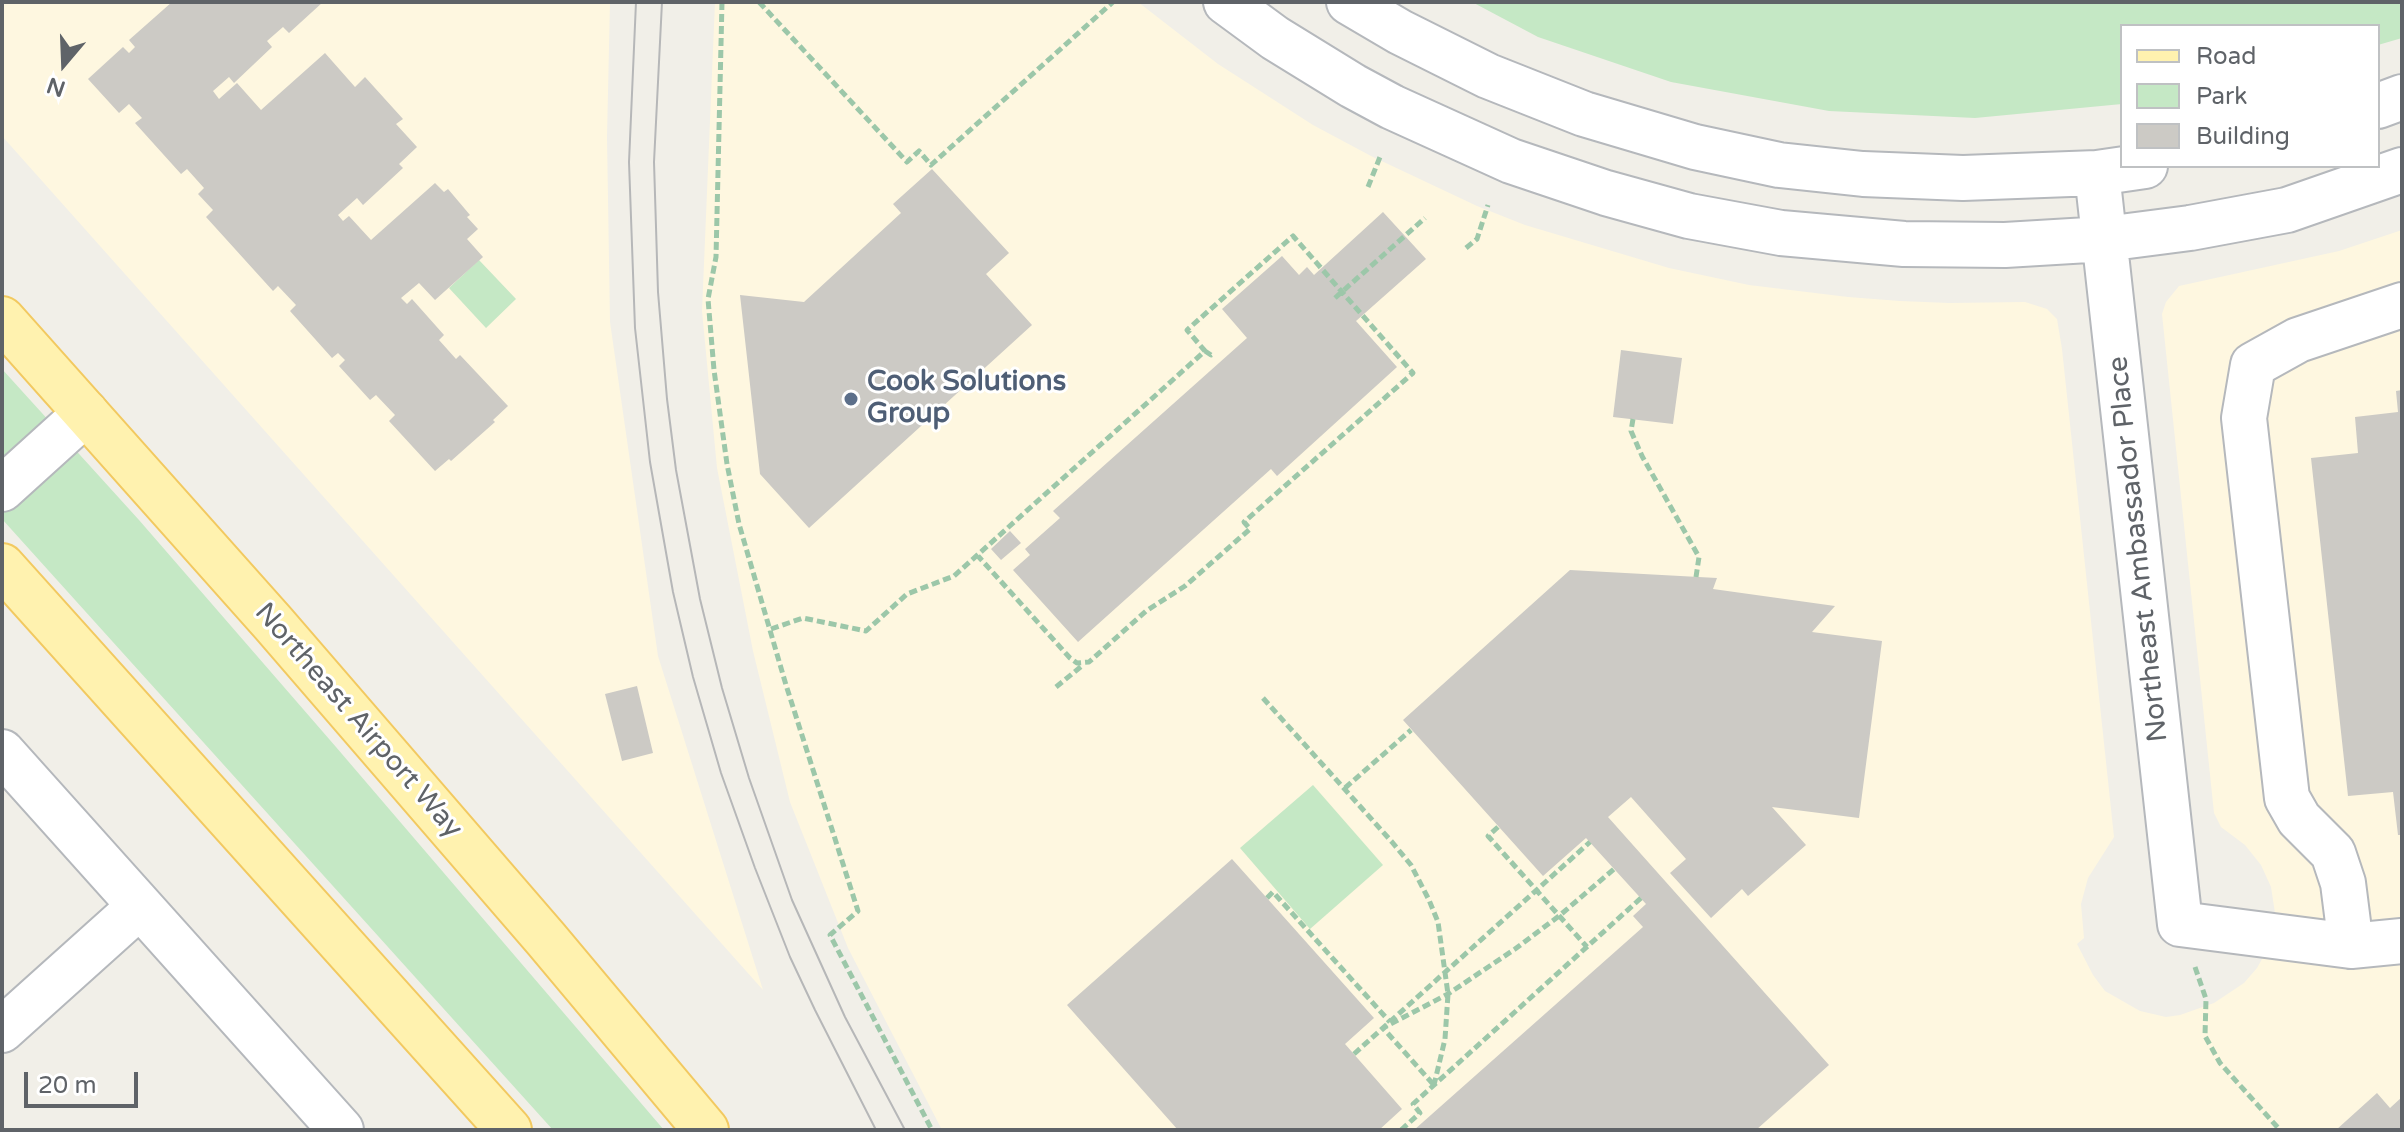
<!DOCTYPE html>
<style>
body{margin:0}
#map{position:relative;width:2404px;height:1132px;overflow:hidden;background:#f1efe8;font-family:"Varela Round",sans-serif}
canvas{display:block}
.frame{position:absolute;inset:0;border:4px solid #5f6368;pointer-events:none}
.legend{position:absolute;left:2120px;top:24px;width:260px;height:144px;box-sizing:border-box;background:#fff;border:2px solid #bfc1c3;margin:0;padding:10px 14px;list-style:none;font-size:24px;color:#5f6368}
.legend li{display:flex;align-items:center;gap:16px;height:40px}
.legend b{width:40px;border:2px solid #bfc1c3}
.north{position:absolute;left:24px;top:24px;width:80px;height:80px;-webkit-text-stroke:6px #fff;paint-order:stroke;rotate:199deg;font-size:22px;font-weight:700;line-height:32px;text-align:center;color:#5f6368}
.north::after{content:'';display:block;margin:auto;width:28px;height:36px;background:#5f6368;clip-path:polygon(50% 0,100% 100%,50% 72%,0 100%)}
.scale{position:absolute;left:24px;top:1072px;width:114px;height:36px;box-sizing:border-box;border:4px solid #5f6368;border-top:0;padding-left:10px;font-size:24px;line-height:28px;white-space:nowrap;color:#5f6368;-webkit-text-stroke:6px #fff;paint-order:stroke}
</style>
<div id="map">
<canvas width="2404" height="1132"></canvas>
<div class="frame"></div>
<ul class="legend">
<li><b style="height:10px;background:#fff2af"></b>Road</li>
<li><b style="height:22px;background:#c5e8c5"></b>Park</li>
<li><b style="height:22px;background:#cccac5"></b>Building</li>
</ul>
<div class="north">N</div>
<div class="scale">20 m</div>
</div>
<script>
const ctx = document.querySelector('canvas').getContext('2d');
ctx.lineJoin = 'round';
function fillPath(path, color) { ctx.fillStyle = color; ctx.fill(path, 'evenodd'); }
const shape = rows => new Path2D(rows.map(r => 'M' + r).join(''));
function strokePath(path, color, width, dash) { ctx.strokeStyle = color; ctx.lineWidth = width; ctx.lineCap = dash ? 'butt' : 'round'; ctx.setLineDash(dash || []); ctx.stroke(path); }
function label(font, color, halo, rows, align = 'center') {
  ctx.font = font + ' "Varela Round",sans-serif'; ctx.lineWidth = 6; ctx.setLineDash([]); ctx.textBaseline = 'middle'; ctx.strokeStyle = halo; ctx.fillStyle = color; for (const [text, x, y, turn = 0] of rows) {
    ctx.save(); ctx.translate(x, y); ctx.rotate((+turn || 0) * Math.PI / 180); ctx.textAlign = isNaN(turn) ? turn : align; if (halo) ctx.strokeText(text, 0, 0); ctx.fillText(text, 0, 0); ctx.restore();
  }
}
fillPath(shape([
 [2,2,610,2,607,137,610,322,658,656,763,990,2,136],
 [715,2,1138,2,1218,64,1313,125,1371,156,1477,206,1525,225,1669,268,1749,285,1848,297,1900,301,1949,303,2025,302,2047,309,2057,319,2062,349,2114,837,2088,878,2081,904,2084,938,2077,944,2093,975,2105,991,2140,1011,2166,1017,2180,1015,2214,1003,2244,983,2257,968,2266,952,2274,927,2275,913,2271,887,2261,865,2245,845,2221,827,2214,813,2162,314,2166,302,2179,286,2339,251,2402,230,2402,1130,942,1130,848,948,790,802,753,651,717,468,702,311]
]), '#fef7e0');
fillPath(shape([
 [1472,2,2402,2,2402,38,2378,45,2378,26,2122,26,2122,104,1975,118,1829,111,1671,82,1538,37],
 [479,260,516,299,486,328,449,288],
 [2,369,139,520,336,747,664,1130,553,1130,2,519],
 [1313,785,1383,865,1310,929,1240,848]
]), '#c5e8c5');
fillPath(shape([
 [172,2,323,2,289,33,283,27,267,41,272,47,234,83,229,77,213,91,219,99,237,83,261,110,325,53,355,87,365,77,403,119,396,124,417,147,399,164,403,168,363,205,357,198,338,215,343,221,349,216,371,240,435,183,444,192,448,189,470,215,467,217,478,229,467,239,483,257,435,300,419,283,401,298,407,304,412,299,444,335,439,340,456,359,460,355,508,406,493,420,495,422,451,461,449,459,435,471,389,421,395,415,376,395,370,400,339,366,345,360,338,353,332,358,290,311,296,305,278,286,273,291,206,217,213,210,198,194,204,188,187,169,181,174,135,123,142,118,129,104,119,113,88,79,123,47,129,53,135,47,129,40],
 [932,169,1009,253,986,274,1032,325,809,528,760,474,740,295,804,302,901,213,893,204],
 [1383,212,1426,259,1356,321,1397,367,1277,476,1271,469,1078,642,1013,570,1030,555,1025,549,1060,518,1053,511,1247,338,1222,309,1282,256,1299,275,1307,267,1314,275],
 [1621,350,1682,358,1673,424,1613,417],
 [2402,390,2402,835,2398,835,2393,792,2348,796,2311,458,2358,453,2355,417,2398,412,2396,391],
 [1010,531,1021,543,1001,560,991,549],
 [1570,570,1717,578,1713,589,1835,606,1812,632,1882,641,1859,818,1772,807,1806,845,1748,896,1742,889,1711,918,1670,873,1686,859,1631,797,1608,817,1829,1065,1756,1130,1414,1130,1643,927,1633,916,1646,904,1586,838,1543,876,1403,720],
 [637,686,653,753,622,761,605,694],
 [1232,859,1374,1018,1345,1044,1402,1109,1379,1130,1178,1130,1067,1005],
 [2377,1093,2390,1108,2402,1097,2402,1130,2336,1130]
]), '#cccac5');
const minor = shape([
 [1226,2,1275,38,1353,86,1392,107,1511,161,1606,193,1689,216,1781,233,1904,244,2005,245,2105,239,2190,228,2287,210,2402,170],
 [1349,2,1400,32,1488,76,1584,114,1695,147,1779,165,1863,174,1963,178,2097,173,2145,166],
 [2378,106,2402,97],
 [2097,173,2180,924,2351,946,2402,941],
 [2,489,86,413],
 [2,752,341,1130],
 [2351,946,2343,883,2333,853,2299,819,2287,798,2244,418,2253,365,2298,340,2402,305],
 [2,1030,140,906]
]);
const major = shape([
 [2,319,273,623,546,939,706,1130],
 [2,566,509,1130]
]);
strokePath(minor, '#b5b8bc', 48);
strokePath(major, '#f2c960', 48);
strokePath(shape([
 [722,2,716,257,708,299,714,370,727,464,739,524,786,685,858,911,830,935,932,1130],
 [759,2,907,162,919,151,931,165,1113,2],
 [1368,187,1380,157],
 [1466,248,1477,239,1488,205],
 [1335,298,1425,218],
 [1205,351,1211,355,1215,353],
 [1633,419,1631,431,1642,456,1699,557,1696,577],
 [771,629,803,618,866,631,907,594,954,576,1205,351,1187,330,1293,236,1413,373,1244,522,1250,529,1185,586,1146,611,1089,662,1077,663,1070,658,978,556],
 [1056,687,1083,665],
 [1263,698,1392,842,1411,865,1429,900,1438,922,1448,994,1445,1039,1434,1085],
 [1345,788,1411,730],
 [1498,827,1488,836,1587,947],
 [1267,898,1273,892,1390,1022],
 [2195,967,2206,999,2205,1036,2220,1063,2280,1130],
 [1354,1054,1590,842],
 [1433,1084,1383,1028,1448,994,1515,949,1559,916,1614,869],
 [1401,1130,1420,1113,1413,1104,1641,898]
]), '#9cc7a9', 5, [8, 4]);
strokePath(minor, '#fff', 44);
strokePath(major, '#fff2af', 44);
strokePath(shape([
 [636,2,629,162,635,328,650,462,673,592,693,677,721,773,755,868,790,957,815,1010,876,1130],
 [662,2,654,162,658,292,667,399,676,470,700,599,722,688,749,778,792,900,845,1017,905,1130]
]), '#b6b7b8', 2);
for (const [x, y, r, color] of [
 [851,399,8,"#5c6f8a"]
]) { const dot = new Path2D(); dot.arc(x, y, r, 0, 2 * Math.PI); ctx.fillStyle = color; ctx.fill(dot); strokePath(dot, '#fff', 3); }
label('bold 28px', '#4e5e75', '#fff', [
 ["Cook Solutions",867,383],
 ["Group",867,415]
], 'left');
label('28px', '#5f6368', '#fff', [
 ["Northeast Ambassador Place",2139,549,-96],
 ["Northeast Airport Way",358,721,49]
]);
</script>
